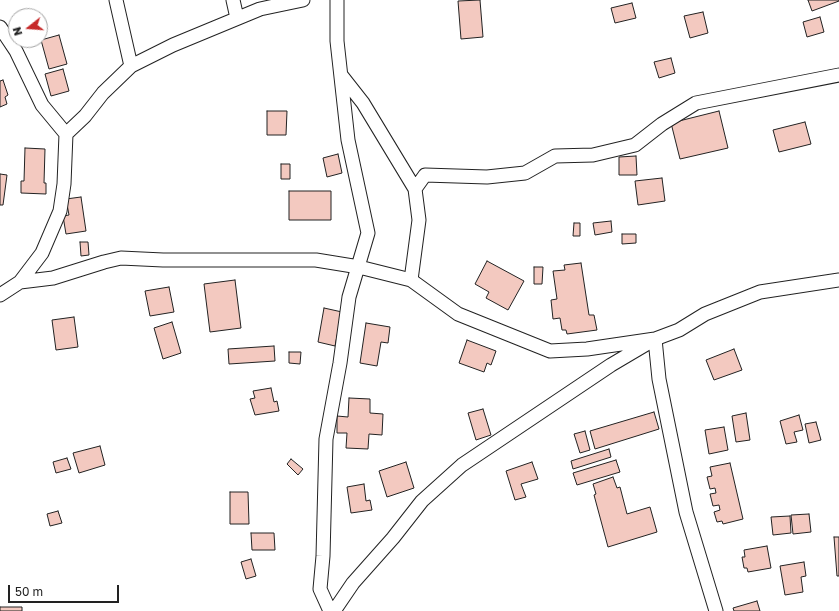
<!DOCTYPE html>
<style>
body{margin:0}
#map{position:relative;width:839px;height:611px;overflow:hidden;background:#fff;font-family:"Golos Text",sans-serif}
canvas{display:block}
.north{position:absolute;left:8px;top:8px;width:40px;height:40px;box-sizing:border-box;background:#fff;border:1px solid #a7a7a7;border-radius:50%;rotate:253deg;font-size:11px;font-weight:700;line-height:16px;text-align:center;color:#222}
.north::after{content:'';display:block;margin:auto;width:14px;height:18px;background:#c62828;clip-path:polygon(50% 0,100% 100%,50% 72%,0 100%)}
.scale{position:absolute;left:8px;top:585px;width:111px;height:18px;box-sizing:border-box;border:2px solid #222;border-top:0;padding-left:5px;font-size:12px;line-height:14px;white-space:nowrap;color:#222;-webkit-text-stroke:3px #fff;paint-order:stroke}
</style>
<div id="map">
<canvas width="839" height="611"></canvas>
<div class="north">N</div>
<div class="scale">50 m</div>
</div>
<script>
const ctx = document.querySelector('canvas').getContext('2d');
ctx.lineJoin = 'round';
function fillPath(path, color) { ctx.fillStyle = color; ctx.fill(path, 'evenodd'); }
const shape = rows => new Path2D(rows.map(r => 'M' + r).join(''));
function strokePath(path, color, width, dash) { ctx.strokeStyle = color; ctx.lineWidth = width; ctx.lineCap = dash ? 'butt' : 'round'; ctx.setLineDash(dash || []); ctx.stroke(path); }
const building = shape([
 [480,0,483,37,461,39,458,1,480,0],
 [808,0,839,0,839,1,812,11,808,0],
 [632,3,636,18,615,23,611,8,632,3],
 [703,12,708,33,690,38,684,16,703,12],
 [820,17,824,32,807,37,803,22,820,17],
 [59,35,67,64,49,69,41,40,59,35],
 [671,58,675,73,659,78,654,62,671,58],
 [63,69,69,91,51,96,45,74,63,69],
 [3,80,8,95,5,97,7,104,0,107,0,81,3,80],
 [267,111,287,111,286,135,267,135,267,111],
 [719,111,728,148,680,159,671,123,719,111],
 [805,122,811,144,779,152,773,130,805,122],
 [25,148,45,149,44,183,46,183,46,194,21,193,21,181,24,181,25,148],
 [338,154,342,173,327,177,323,158,338,154],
 [636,156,637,175,619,175,619,157,636,156],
 [281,164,290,164,290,179,281,179,281,164],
 [0,174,7,175,3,205,0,205,0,174],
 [662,178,665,201,638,205,635,181,662,178],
 [289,191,331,191,331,220,289,220,289,191],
 [81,197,86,231,66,234,63,216,69,215,66,199,81,197],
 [611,221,612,232,595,235,593,223,611,221],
 [574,223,580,223,580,236,573,236,574,223],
 [622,234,636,234,636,243,622,244,622,234],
 [80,242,88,242,89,255,81,256,80,242],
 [487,261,524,281,508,310,486,298,489,292,475,284,487,261],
 [581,263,589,315,594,315,597,330,567,334,566,330,562,330,560,318,553,319,551,300,557,299,553,271,565,270,564,265,581,263],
 [534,267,543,267,542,284,534,284,534,267],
 [235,280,241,328,210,332,204,284,235,280],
 [169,287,174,312,150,316,145,291,169,287],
 [324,308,342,312,335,346,318,342,324,308],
 [74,317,78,347,56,350,52,320,74,317],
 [172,322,181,353,163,359,154,328,172,322],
 [366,323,390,327,388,343,381,342,377,366,360,363,366,323],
 [467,340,496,351,491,365,487,363,484,372,459,363,467,340],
 [274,346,275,361,229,364,228,349,274,346],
 [734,349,742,370,714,380,706,360,734,349],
 [289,352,301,352,300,364,289,363,289,352],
 [271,388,274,402,277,401,279,411,255,415,250,399,255,398,253,391,271,388],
 [349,398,370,399,370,413,383,414,382,435,369,434,368,449,346,448,347,433,337,433,337,416,348,417,349,398],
 [483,409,491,435,476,440,468,413,483,409],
 [654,412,659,429,595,449,590,431,654,412],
 [746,413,750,440,736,442,732,416,746,413],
 [799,415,803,430,794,432,797,442,786,444,780,421,799,415],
 [816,422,821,440,809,443,805,424,816,422],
 [724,427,728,450,709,454,705,430,724,427],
 [585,431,590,450,580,453,574,434,585,431],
 [100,446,105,465,79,473,73,453,100,446],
 [609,449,611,457,573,469,571,461,609,449],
 [67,458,71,469,56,473,53,462,67,458],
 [291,459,303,469,298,475,287,464,291,459],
 [616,460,620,472,577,485,573,473,616,460],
 [406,462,414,488,387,497,379,471,406,462],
 [532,462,538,479,521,484,526,497,515,500,506,471,532,462],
 [730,463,743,519,723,524,722,521,717,522,714,512,720,510,719,505,713,506,710,494,716,493,715,488,710,489,707,477,712,476,710,467,730,463],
 [613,477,617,488,620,487,627,514,650,507,657,532,608,547,594,495,596,494,593,484,613,477],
 [364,484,366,501,370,500,372,510,351,513,347,487,364,484],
 [230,492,248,492,249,524,230,524,230,492],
 [58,511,62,523,50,526,47,514,58,511],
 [809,514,811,532,793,534,791,515,809,514],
 [790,516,791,533,773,535,771,517,790,516],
 [251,533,274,533,275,550,252,550,251,533],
 [834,537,839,537,839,576,837,576,834,537],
 [767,546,771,568,748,572,747,568,744,568,742,557,745,557,744,550,767,546],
 [251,559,256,576,246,579,241,562,251,559],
 [804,562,806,576,801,577,803,592,785,595,780,566,804,562],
 [757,601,760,611,734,611,733,608,757,601],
 [0,607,22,607,22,611,0,611,0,607]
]);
fillPath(building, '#f3c9c0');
strokePath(building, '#222', 1);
const minor = shape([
 [116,0,131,66],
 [233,0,237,18],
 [0,27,16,51,42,105,66,134,64,184,60,211,42,253,20,282],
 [341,75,363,103,415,189,419,220,411,280],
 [66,134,85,116,103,93,131,66,173,45,260,9,303,0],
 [415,189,425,175,487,177,525,173,555,156,593,155,635,145,662,124,696,103,839,75],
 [0,295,20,282,53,278,104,262,121,258,163,260,316,260,359,267,411,280,458,314,550,351,587,349,655,339,659,379,686,512,716,611],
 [330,611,320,589,323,556,326,439,340,363,349,297,368,233,348,140,337,41,337,0],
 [334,611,353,583,393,538,422,501,462,465,611,365,655,339,679,330,705,314,760,292,839,280]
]);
strokePath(minor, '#222', 15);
strokePath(minor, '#fff', 13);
</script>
